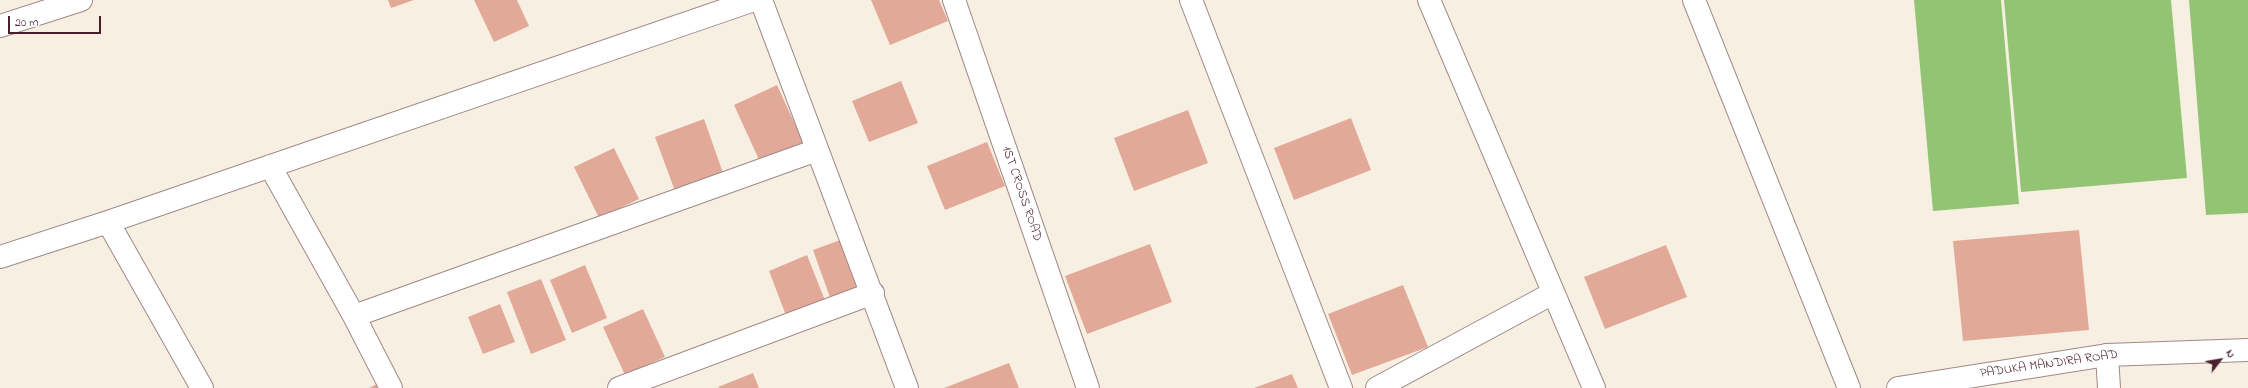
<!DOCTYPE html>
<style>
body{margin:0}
#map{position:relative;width:2248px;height:388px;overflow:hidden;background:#f7f0e2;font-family:"Indie Flower",sans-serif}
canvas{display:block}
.north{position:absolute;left:2200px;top:340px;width:40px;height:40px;-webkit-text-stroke:3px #fff;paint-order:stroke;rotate:59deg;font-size:11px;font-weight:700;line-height:16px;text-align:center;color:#4a1f2b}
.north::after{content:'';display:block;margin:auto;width:14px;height:18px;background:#4a1f2b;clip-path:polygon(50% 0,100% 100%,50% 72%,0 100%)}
.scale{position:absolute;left:8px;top:16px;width:93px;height:18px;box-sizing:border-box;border:2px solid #4a1f2b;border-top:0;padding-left:5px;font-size:12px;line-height:14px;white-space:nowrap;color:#4a1f2b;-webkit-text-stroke:3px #fff;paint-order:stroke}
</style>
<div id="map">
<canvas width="2248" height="388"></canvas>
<div class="north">N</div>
<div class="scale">20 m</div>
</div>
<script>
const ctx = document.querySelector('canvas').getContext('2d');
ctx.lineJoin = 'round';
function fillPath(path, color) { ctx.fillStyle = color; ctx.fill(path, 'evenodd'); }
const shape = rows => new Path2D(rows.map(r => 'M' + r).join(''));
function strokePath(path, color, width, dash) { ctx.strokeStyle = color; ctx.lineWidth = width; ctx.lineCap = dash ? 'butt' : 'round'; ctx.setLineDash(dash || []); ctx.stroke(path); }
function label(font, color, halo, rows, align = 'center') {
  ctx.font = font + ' "Indie Flower",sans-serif'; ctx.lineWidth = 3; ctx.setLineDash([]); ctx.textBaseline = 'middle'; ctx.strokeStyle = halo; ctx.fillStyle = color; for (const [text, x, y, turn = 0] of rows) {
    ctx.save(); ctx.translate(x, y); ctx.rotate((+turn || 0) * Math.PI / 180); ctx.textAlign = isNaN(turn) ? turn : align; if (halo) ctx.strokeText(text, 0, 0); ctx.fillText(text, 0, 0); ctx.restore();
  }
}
fillPath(shape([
 [1914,0,2001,0,2019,204,1933,211],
 [2004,0,2171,0,2187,178,2021,192],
 [2189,0,2248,0,2248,213,2206,215]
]), '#93c474');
fillPath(shape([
 [388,0,414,0,391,8],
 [474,0,517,0,529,26,494,42],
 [871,0,939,0,948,21,890,45],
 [901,81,918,123,869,142,852,101],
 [777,85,804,144,761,164,734,105],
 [1188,110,1208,163,1134,191,1114,138],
 [1351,118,1371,170,1294,200,1274,148],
 [704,119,723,173,675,191,655,137],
 [987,142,1005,186,945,210,927,166],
 [614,148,639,199,599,218,574,167],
 [2079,230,2089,330,1963,341,1953,241],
 [843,239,862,292,832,303,813,250],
 [1150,244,1172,302,1087,334,1065,276],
 [1666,245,1687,297,1605,329,1584,277],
 [807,255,826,303,787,318,769,271],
 [585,265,607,318,572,333,550,280],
 [541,279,566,340,531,354,507,292],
 [1403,285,1428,347,1352,375,1328,314],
 [500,304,515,342,483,354,468,317],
 [643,309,665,357,625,375,603,327],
 [1009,363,1019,388,944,388],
 [753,373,759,388,719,388,718,387],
 [1292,374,1298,388,1254,388],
 [379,383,382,388,369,388]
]), '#e2a998');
const minor = shape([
 [761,0,907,388],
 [954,0,1088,388],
 [1191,0,1341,388],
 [1429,0,1594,388],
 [1694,0,1849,388],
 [0,26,81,0],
 [270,166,354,316,391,388],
 [108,222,202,388],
 [0,257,108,222,754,0],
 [354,316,817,150],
 [2107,355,2109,388],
 [619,388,873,293],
 [1377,388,1553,293]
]);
const tertiary = shape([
 [1898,388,2107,355,2248,350]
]);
strokePath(minor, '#a08886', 24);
strokePath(tertiary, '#a08886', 24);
strokePath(minor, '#fff', 22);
strokePath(tertiary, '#fff', 22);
label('13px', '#4a1f2b', '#fff', [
 ["1ST CROSS ROAD",1021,194,71],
 ["PADUKA MANDIRA ROAD",2049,365,-8]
]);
</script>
